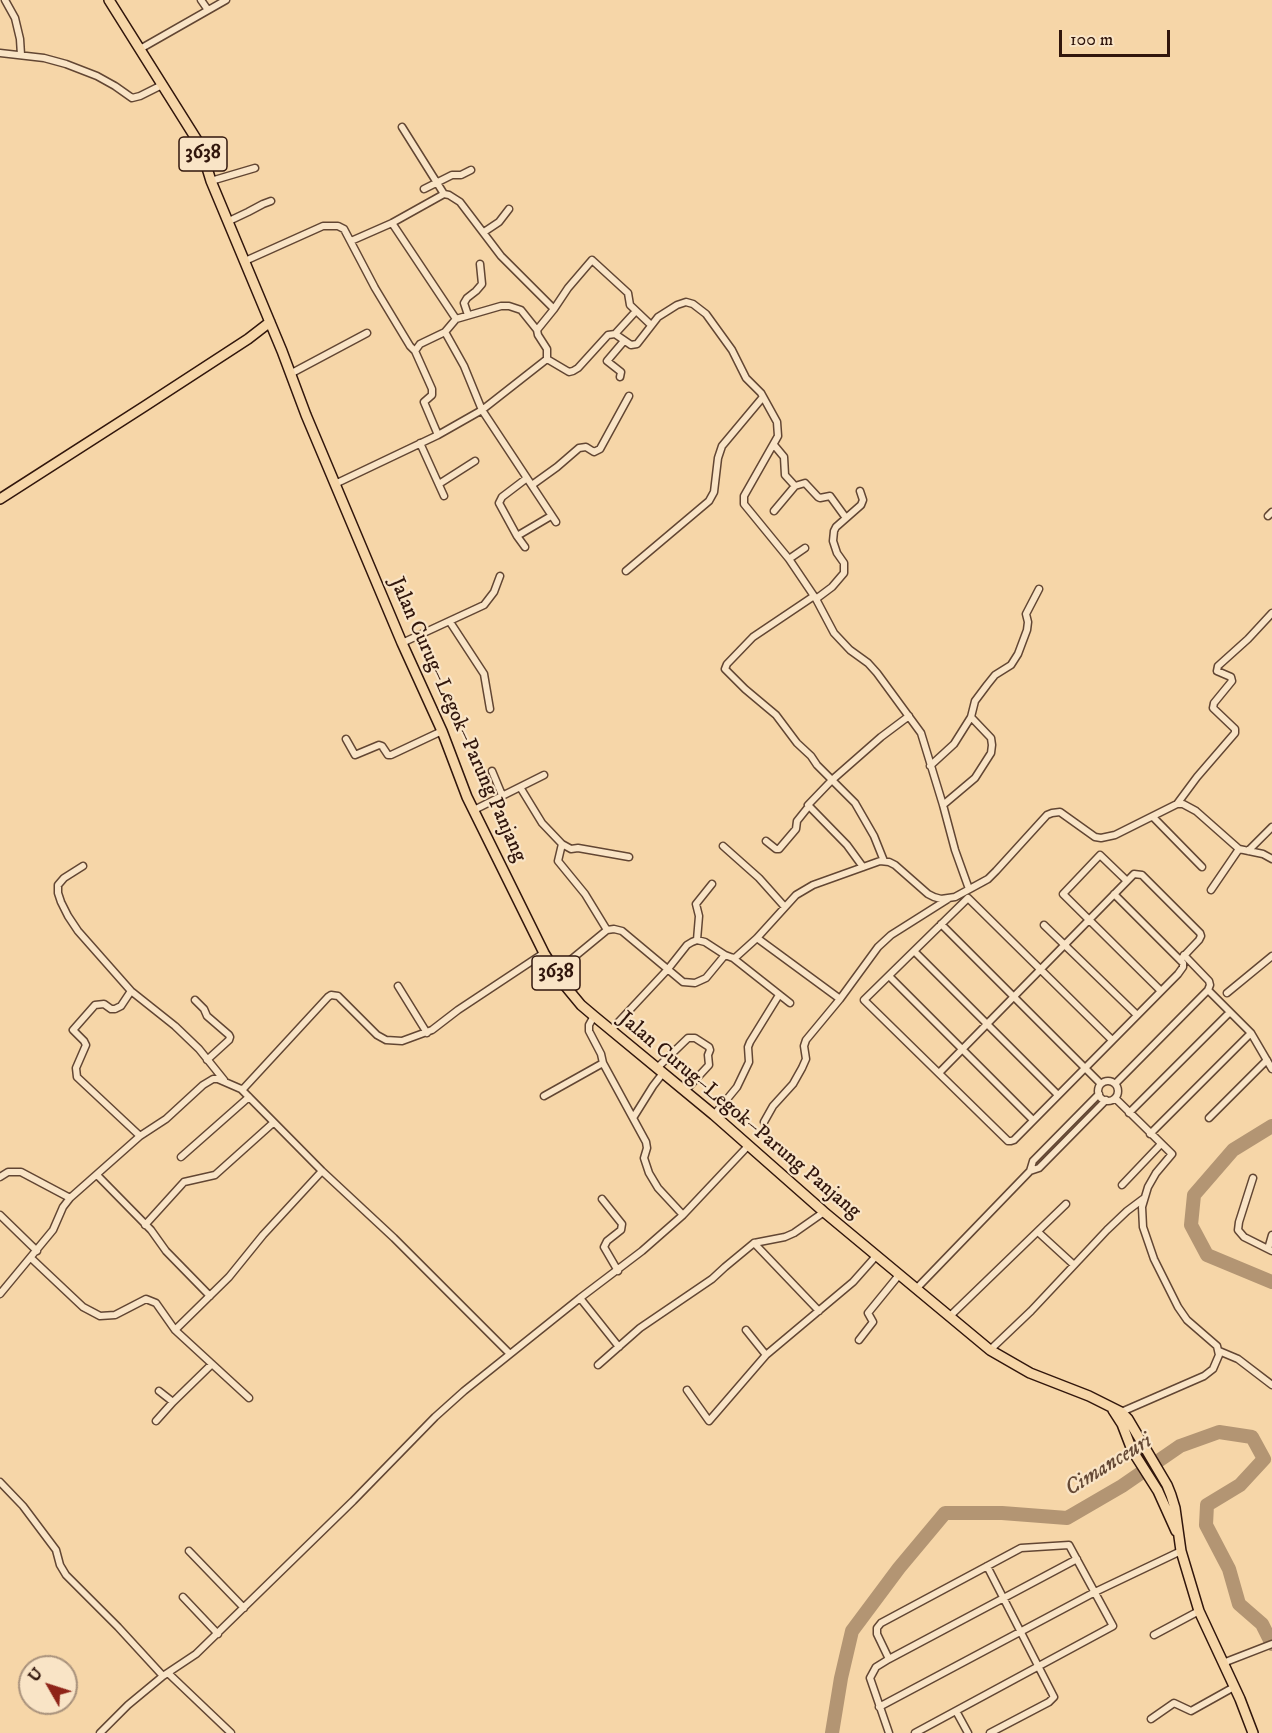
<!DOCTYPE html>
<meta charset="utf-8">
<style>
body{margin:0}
#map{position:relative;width:1272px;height:1733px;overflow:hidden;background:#f6d6a8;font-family:"IM FELL DW Pica",serif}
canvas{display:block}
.north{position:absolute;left:18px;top:1655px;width:60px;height:60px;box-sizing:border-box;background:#f9e4c6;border:2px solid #a9927c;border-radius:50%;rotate:309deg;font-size:16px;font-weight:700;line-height:24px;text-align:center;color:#31160c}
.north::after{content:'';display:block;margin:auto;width:21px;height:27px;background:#8f2418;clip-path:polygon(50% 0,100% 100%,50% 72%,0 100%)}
.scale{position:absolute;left:1059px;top:30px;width:111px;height:27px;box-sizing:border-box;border:3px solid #31160c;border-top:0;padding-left:8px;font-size:18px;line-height:21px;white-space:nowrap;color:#31160c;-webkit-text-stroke:4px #f9e4c6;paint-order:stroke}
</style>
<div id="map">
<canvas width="1272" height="1733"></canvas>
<div class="north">U</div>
<div class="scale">100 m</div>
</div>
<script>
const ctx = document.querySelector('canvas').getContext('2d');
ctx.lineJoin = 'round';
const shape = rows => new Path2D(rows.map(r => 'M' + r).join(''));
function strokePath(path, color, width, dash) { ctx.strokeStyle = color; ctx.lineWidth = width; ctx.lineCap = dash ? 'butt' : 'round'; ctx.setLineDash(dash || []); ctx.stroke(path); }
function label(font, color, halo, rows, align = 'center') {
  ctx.font = font + ' "IM FELL DW Pica",serif'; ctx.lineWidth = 4.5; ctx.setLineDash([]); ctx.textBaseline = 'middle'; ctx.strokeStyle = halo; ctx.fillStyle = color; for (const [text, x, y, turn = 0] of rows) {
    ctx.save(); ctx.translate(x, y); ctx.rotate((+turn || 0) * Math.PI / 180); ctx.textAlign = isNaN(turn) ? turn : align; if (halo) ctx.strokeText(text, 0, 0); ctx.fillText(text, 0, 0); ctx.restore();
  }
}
strokePath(shape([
 [1272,1126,1233,1150,1194,1195,1191,1225,1207,1255,1272,1282],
 [832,1733,841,1678,852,1631,899,1568,945,1513,1002,1513,1067,1518,1122,1486,1180,1446,1219,1432,1252,1437,1264,1459,1240,1485,1207,1505,1206,1525,1229,1569,1239,1604,1262,1624,1272,1644]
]), '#b39573', 14);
const street = shape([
 [5,0,15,18,20,39,21,55],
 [201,0,208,10],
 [140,49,226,0],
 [0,53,44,58,66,64,97,76,115,86,132,98,140,96,162,85],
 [402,127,444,194],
 [211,181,255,168],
 [424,189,452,175,461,175,471,170],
 [229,221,248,212,263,204,271,201],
 [392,223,456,319],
 [484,232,499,222,509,209],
 [351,241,392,223,444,194,449,195,460,202,501,256,554,309],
 [245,261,323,226,338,226,344,229,375,288,410,346,415,351,420,344,445,332,456,319,501,306,509,306,521,310,537,330],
 [468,315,464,303,467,298,476,291,482,284,480,264],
 [445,332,464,366,482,410,556,522],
 [615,334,636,311],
 [415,351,432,389,432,395,424,402,438,435],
 [547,359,569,372,573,371,578,368,608,335,615,334,631,345,637,344,658,317,677,305,686,302,693,304,706,314,732,350,746,378,761,393,777,422,778,436,744,496,744,504,789,559,816,599,834,633,850,650,868,663,877,673,921,733,943,805,955,850,969,889],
 [290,374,367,333],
 [620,377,621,372,607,361,624,341],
 [420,443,444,496],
 [774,445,784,457,785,475,795,486,805,483,818,497,820,498,830,496,846,518],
 [335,484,438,435,482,410,547,359,547,349,538,335,537,330,554,309,568,288,592,260,628,293,630,305,651,325],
 [439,484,475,461],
 [532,485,557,467,579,448,586,447,594,452,600,449,629,396],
 [774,511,795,486],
 [1268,516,1272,512],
 [517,536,551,516],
 [525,547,517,536,499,503,502,497,527,478],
 [789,559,805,548],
 [626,571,709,501,714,492,718,458,722,446,763,397],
 [814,596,753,637,727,664,725,669,745,689,776,715,797,743,811,756,817,765,855,803,874,836,884,861],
 [816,599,832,587,844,573,844,563,837,553,833,541,834,531,836,527,861,505,863,500,860,491],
 [450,622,484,674,490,709],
 [402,643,484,605,494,592,500,576],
 [346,739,355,755,379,745,382,746,388,755,391,755,442,731],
 [930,766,954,744,971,717,975,701,987,685,995,675,1011,665,1018,654,1027,630,1028,622,1026,614,1039,589],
 [492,771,502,795],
 [520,787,542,823,562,844,571,849,578,848,629,857],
 [1177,804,1197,777,1235,733,1235,729,1213,708,1214,703,1232,681,1231,677,1217,671,1218,666,1248,639,1272,613],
 [943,805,975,778,991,753,992,745,991,738,971,717],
 [474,810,544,775],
 [1153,817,1202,867],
 [766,841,776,849,779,849,796,829,797,821,809,806],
 [562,844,558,861,585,894,607,930],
 [723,846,759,878,784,906],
 [1248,851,1272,827],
 [83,866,64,878,58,885,58,893,61,902,68,916,78,931,131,991,175,1026,199,1049,224,1080],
 [863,867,847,845,808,805,832,780,881,737,909,716],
 [1127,881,1100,855,1063,894,1161,991],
 [1211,890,1239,849],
 [941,924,1101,1084],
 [1044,925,1137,1015],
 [757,938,840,999],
 [697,940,699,916,696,904,712,884],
 [914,951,1058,1095],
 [1184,955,1209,981,1210,985,1208,990,1251,1033,1272,1069],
 [733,958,790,1003],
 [556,972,607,930,614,929,622,931,683,982,695,983,706,978,725,955],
 [889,976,1033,1120],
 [398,986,427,1033],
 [131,991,121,1006,115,1009,111,1009,104,1004,95,1005,73,1030,84,1041,86,1045,76,1068,77,1077,140,1136],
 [1227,993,1272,956],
 [195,1000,204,1009,207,1016,229,1035,230,1037,229,1040,207,1060],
 [594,1016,589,1025,589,1031,601,1054,603,1063,646,1142,647,1148,644,1158,649,1173,658,1188,683,1215],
 [611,1030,668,969,687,945,692,942,697,940,705,942,725,955,733,958,736,957,757,938,796,895,813,885,880,861,889,862,895,865,928,894,934,897,941,899,955,897,988,879,996,871,1047,815,1052,813,1060,812,1095,837,1101,838,1115,835,1177,804,1183,804,1196,811,1239,849,1263,854,1272,859],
 [1112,1040,968,898,864,1000,1008,1141,1011,1141,1014,1140,1178,974,1183,967,1183,963,1114,894],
 [657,1068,688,1038,695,1038,709,1047,710,1050,708,1055,709,1065,685,1091],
 [939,1073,1134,874,1142,875,1200,933,1201,936,1199,940,1180,960],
 '1098 1091a10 10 0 1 1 20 0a10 10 0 1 1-20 0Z',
 [1115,1084,1208,990],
 [241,1089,322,1171,394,1238,510,1354],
 [544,1096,603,1063],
 [1115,1098,1172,1154,1156,1173,1148,1187,1142,1207,1143,1227,1154,1259,1178,1307,1187,1320,1217,1346,1219,1355,1213,1369,1204,1376,1119,1413],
 [1129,1113,1230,1012],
 [714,1115,737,1087,749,1062,748,1047,750,1042,779,995],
 [633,1118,653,1086,663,1073],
 [1209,1118,1267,1060],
 [764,1122,773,1106,793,1084,802,1068,806,1059,804,1046,806,1040,840,999,878,947,891,935,948,899],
 [1150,1134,1251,1033],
 [181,1157,249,1097],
 [1030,1171,1039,1168,1106,1100],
 [97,1175,151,1230,166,1251,210,1296],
 [0,1177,8,1172,21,1172,70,1198],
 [1253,1178,1239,1222,1238,1230,1244,1237,1272,1251],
 [1122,1185,1161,1144],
 [602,1199,622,1224,621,1230,607,1241,604,1247,618,1271],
 [0,1215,37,1251],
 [145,1225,184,1182,215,1175,273,1123],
 [1038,1232,1074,1265],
 [754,1243,819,1311],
 [1268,1249,1272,1235],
 [31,1258,83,1307,100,1316,115,1315,146,1299,156,1303,175,1330,249,1398],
 [917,1288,1030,1171,1033,1161,1099,1094],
 [0,1294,53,1230,63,1207,70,1198,140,1136,166,1119,203,1085,213,1079,218,1079,241,1089,244,1088,328,997,331,995,338,996,377,1035,386,1040,402,1041,432,1030,458,1010,544,953],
 [580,1298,619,1347],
 [949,1317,1066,1204],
 [175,1330,229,1277,263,1235,322,1171],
 [746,1330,766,1355],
 [859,1340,873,1322,868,1313,899,1275],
 [990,1350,1031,1311,1107,1230,1127,1211,1143,1199],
 [1219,1351,1238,1359,1272,1385],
 [598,1365,640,1328,712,1279,725,1267,754,1243,785,1237,794,1233,824,1212],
 [687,1390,709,1421,766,1355,853,1282,877,1255],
 [159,1391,173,1402],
 [156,1421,173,1402,212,1364],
 [0,1482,23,1506,56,1550,60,1565,66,1575,118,1627,163,1676],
 [189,1551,244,1608],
 [987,1566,1054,1697,1049,1702,990,1733],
 [183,1597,218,1634],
 [1154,1635,1199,1611],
 [889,1659,1077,1559],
 [1223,1663,1272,1644],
 [168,1673,231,1733],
 [879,1707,1095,1592,1181,1551],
 [956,1711,968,1733],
 [1151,1719,1174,1703,1191,1711,1234,1687],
 [100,1733,128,1705,163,1676,196,1654,353,1501,435,1417,464,1391,580,1298,642,1251,683,1215,748,1146],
 [889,1733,870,1678,876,1667,889,1659,877,1634,877,1628,881,1623,1021,1548,1069,1545,1113,1626,915,1733]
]);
const primary = shape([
 [109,0,200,145,211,181,282,351,306,415,402,643,442,731,467,797,544,953,562,982,581,1005,594,1016,714,1115,824,1212,990,1350,1030,1373,1089,1396,1121,1412,1128,1419,1167,1485,1171,1495,1175,1508,1181,1551,1199,1611,1240,1699,1253,1733],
 [0,499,145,406,248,339,270,322],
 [1113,1410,1122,1424,1132,1450,1158,1491,1176,1531]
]);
strokePath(street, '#624633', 9);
strokePath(primary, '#31160c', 12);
strokePath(street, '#f9e4c6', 6);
strokePath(primary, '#f6d6a8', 9);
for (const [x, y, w] of [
 [203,154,48],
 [556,973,48]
]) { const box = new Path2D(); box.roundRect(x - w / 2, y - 17, w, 34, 4.5); ctx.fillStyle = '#f9e4c6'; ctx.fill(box); strokePath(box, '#31160c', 1.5); }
label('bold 20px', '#31160c', null, [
 ["3638",203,154],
 ["3638",556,973]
]);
label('21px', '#31160c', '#f9e4c6', [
 ["Jalan Curug–Legok–Parung Panjang",457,720,66],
 ["Jalan Curug–Legok–Parung Panjang",739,1116,40]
]);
label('italic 22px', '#654935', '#f9e4c6', [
 ["Cimanceuri",1109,1466,-32]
]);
</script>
